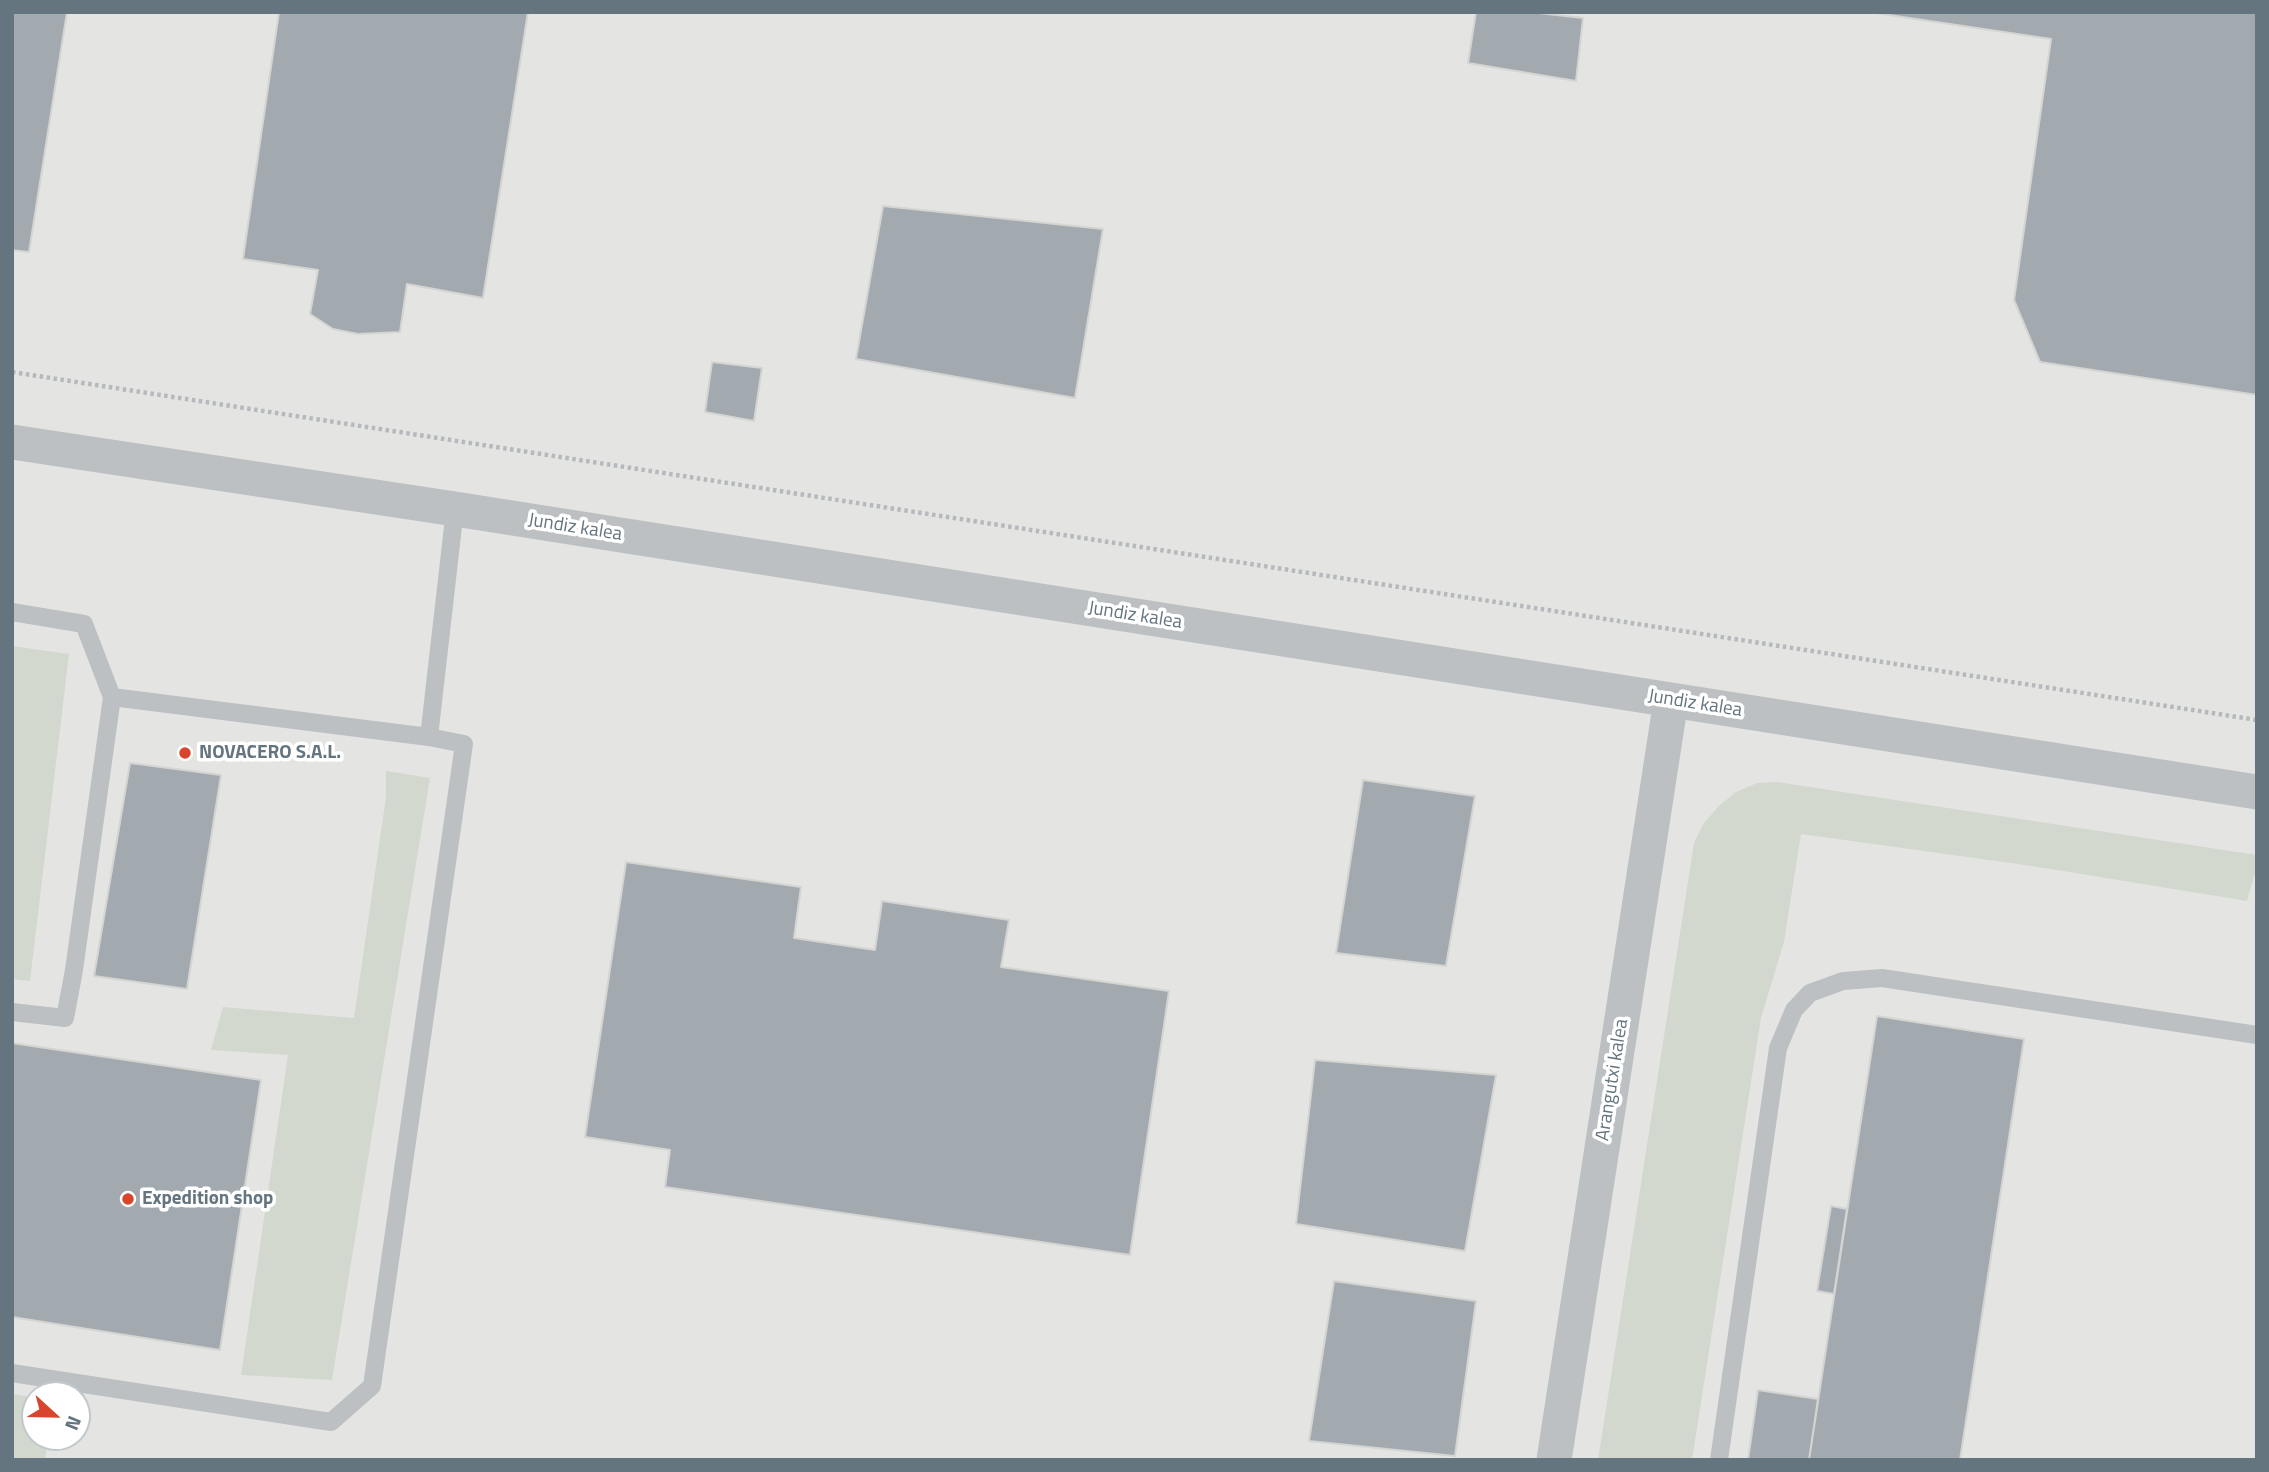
<!DOCTYPE html>
<style>
body{margin:0}
#map{position:relative;width:2269px;height:1472px;overflow:hidden;background:#f3f3ef;font-family:"Titillium Web",sans-serif}
canvas{display:block}
.frame{position:absolute;inset:0;border:14px solid #64757f;pointer-events:none}
.north{position:absolute;left:21px;top:1381px;width:70px;height:70px;box-sizing:border-box;background:#fff;border:2px solid #c1c8cc;border-radius:50%;rotate:112deg;font-size:19px;font-weight:700;line-height:28px;text-align:center;color:#64757f}
.north::after{content:'';display:block;margin:auto;width:24px;height:32px;background:#d7462c;clip-path:polygon(50% 0,100% 100%,50% 72%,0 100%)}
</style>
<div id="map">
<canvas width="2269" height="1472"></canvas>
<div class="frame"></div>
<div class="north">N</div>
</div>
<script>
const ctx = document.querySelector('canvas').getContext('2d');
ctx.lineJoin = 'round';
function fillPath(path, color) { ctx.fillStyle = color; ctx.fill(path, 'evenodd'); }
const shape = rows => new Path2D(rows.map(r => 'M' + r).join(''));
function strokePath(path, color, width, dash) { ctx.strokeStyle = color; ctx.lineWidth = width; ctx.lineCap = dash ? 'butt' : 'round'; ctx.setLineDash(dash || []); ctx.stroke(path); }
function label(font, color, halo, rows, align = 'center') {
  ctx.font = font + ' "Titillium Web",sans-serif'; ctx.lineWidth = 7; ctx.setLineDash([]); ctx.textBaseline = 'middle'; ctx.strokeStyle = halo; ctx.fillStyle = color; for (const [text, x, y, turn = 0] of rows) {
    ctx.save(); ctx.translate(x, y); ctx.rotate((+turn || 0) * Math.PI / 180); ctx.textAlign = isNaN(turn) ? turn : align; if (halo) ctx.strokeText(text, 0, 0); ctx.fillText(text, 0, 0); ctx.restore();
  }
}
fillPath(shape([
 [12,12,2257,12,2257,1460,12,1460],
 [35,1395,77,1395,77,1437,35,1437]
]), '#e4e5e3');
fillPath(shape([
 [12,646,69,654,30,981,12,979],
 [386,771,430,778,332,1380,241,1375,288,1055,211,1050,223,1007,354,1018,386,797],
 [1777,782,2257,855,2257,876,2254,876,2247,901,2032,866,1801,834,1784,942,1761,1018,1692,1460,1598,1460,1694,843,1703,824,1719,806,1736,792,1757,783],
 [12,1394,35,1397,35,1437,48,1437,45,1460,12,1460]
]), '#d3d8cf');
const building = shape([
 [12,12,67,12,29,252,12,250,12,12],
 [279,12,528,12,483,298,407,284,400,332,358,334,333,329,310,314,318,270,243,259,279,12],
 [1476,12,1530,12,1583,18,1576,81,1468,63,1476,12],
 [1869,12,2257,12,2257,395,2040,362,2014,300,2051,39,1869,12],
 [883,206,1103,229,1075,398,856,359,883,206],
 [712,362,762,368,754,421,705,412,712,362],
 [130,763,221,775,187,989,94,976,130,763],
 [1363,780,1475,796,1446,966,1336,953,1363,780],
 [626,862,801,887,794,938,875,950,882,901,1009,920,1001,967,1169,991,1130,1255,665,1187,670,1150,585,1137,626,862],
 [1877,1016,2024,1039,1960,1460,1809,1460,1877,1016],
 [12,1043,261,1080,220,1350,12,1317,12,1043],
 [1315,1060,1496,1075,1465,1251,1296,1224,1315,1060],
 [1831,1206,1847,1209,1834,1294,1817,1291,1831,1206],
 [1334,1281,1476,1301,1455,1456,1309,1441,1334,1281],
 [1758,1390,1818,1399,1809,1460,1748,1460,1758,1390]
]);
fillPath(building, '#a2aaaf');
strokePath(building, '#d4d4d2', 2);
strokePath(shape([
 [12,372,2257,720]
]), '#b6b9bb', 4.5, [3.5, 3.5]);
strokePath(shape([
 [12,612,84,624,112,697,429,737,455,509],
 [12,1012,65,1018,74,970,112,697],
 [12,1373,331,1422,372,1386,464,744,429,737],
 [1719,1460,1778,1048,1794,1010,1810,993,1843,981,1882,978,2257,1035]
]), '#bcc0c3', 18);
strokePath(shape([
 [12,442,455,509,2257,792],
 [1554,1460,1671,700]
]), '#bcc0c3', 35);
for (const [x, y, r, color] of [
 [185,753,7,"#d7462c"],
 [128,1199,7,"#d7462c"]
]) { const dot = new Path2D(); dot.arc(x, y, r, 0, 2 * Math.PI); ctx.fillStyle = color; ctx.fill(dot); strokePath(dot, '#fff', 2.5); }
label('19px', '#64757f', '#fff', [
 ["Jundiz kalea",575,528,9],
 ["Jundiz kalea",1135,616,9],
 ["Jundiz kalea",1695,704,9],
 ["Arangutxi kalea",1613,1080,-81]
]);
label('bold 19px', '#64757f', '#fff', [
 ["NOVACERO S.A.L.",199,753],
 ["Expedition shop",142,1199]
], 'left');
</script>
